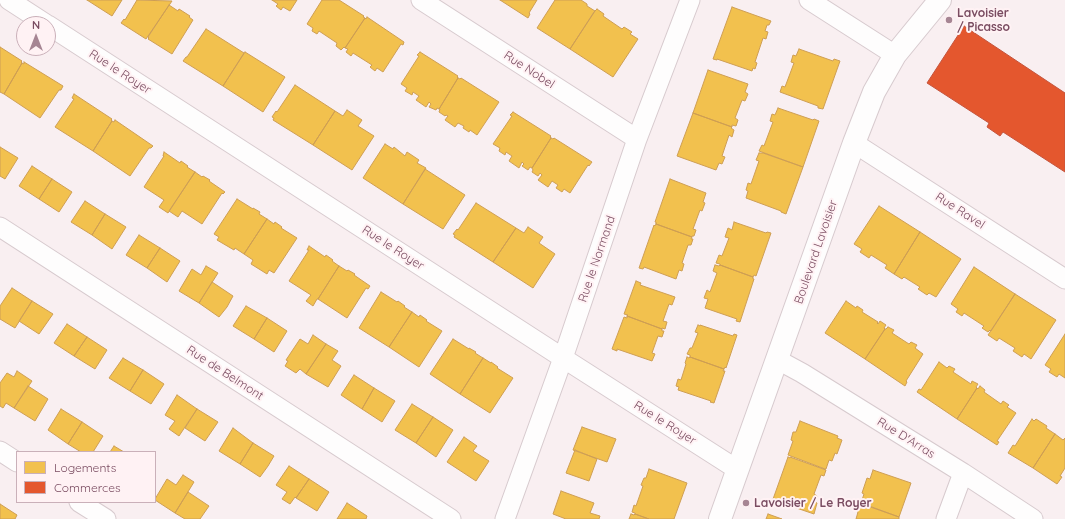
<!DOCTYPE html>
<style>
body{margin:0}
#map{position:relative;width:1065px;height:519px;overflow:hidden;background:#f9eff1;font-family:Quicksand,sans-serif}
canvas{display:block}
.legend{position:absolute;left:16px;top:451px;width:140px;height:52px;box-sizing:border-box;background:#fff2f4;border:1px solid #cab0b9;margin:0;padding:5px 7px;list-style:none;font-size:12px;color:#7a4c61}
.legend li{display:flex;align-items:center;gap:8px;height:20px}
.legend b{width:20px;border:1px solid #cab0b9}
.north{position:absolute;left:16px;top:16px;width:40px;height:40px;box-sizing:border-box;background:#fff2f4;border:1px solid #cab0b9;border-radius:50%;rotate:0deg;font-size:11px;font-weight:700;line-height:16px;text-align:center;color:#7a4c61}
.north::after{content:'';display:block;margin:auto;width:14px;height:18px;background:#a68593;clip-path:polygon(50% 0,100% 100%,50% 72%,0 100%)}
</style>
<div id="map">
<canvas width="1065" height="519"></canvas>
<ul class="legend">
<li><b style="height:11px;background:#f2c14e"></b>Logements</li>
<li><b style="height:11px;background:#e4572e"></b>Commerces</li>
</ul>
<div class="north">N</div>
</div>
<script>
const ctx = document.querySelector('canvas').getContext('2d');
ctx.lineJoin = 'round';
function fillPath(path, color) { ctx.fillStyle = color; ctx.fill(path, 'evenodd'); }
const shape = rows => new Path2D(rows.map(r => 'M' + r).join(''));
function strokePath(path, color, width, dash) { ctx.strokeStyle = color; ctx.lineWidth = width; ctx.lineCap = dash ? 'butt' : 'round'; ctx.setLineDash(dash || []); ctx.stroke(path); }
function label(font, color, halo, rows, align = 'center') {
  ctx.font = font + ' Quicksand,sans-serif'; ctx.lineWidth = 4; ctx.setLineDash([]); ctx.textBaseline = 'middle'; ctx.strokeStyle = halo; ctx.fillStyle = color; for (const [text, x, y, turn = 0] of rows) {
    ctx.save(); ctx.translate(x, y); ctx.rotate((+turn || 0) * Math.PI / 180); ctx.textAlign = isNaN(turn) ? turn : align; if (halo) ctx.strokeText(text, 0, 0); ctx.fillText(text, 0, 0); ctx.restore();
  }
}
const homes = shape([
 [87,0,122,0,112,16,87,0],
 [137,0,172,1,146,39,121,23,124,19,125,20,137,0],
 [272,0,297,0,290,11,283,7,281,10,276,6,278,4,272,0],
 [322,0,339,0,364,16,363,17,365,18,345,48,344,47,341,50,336,46,337,43,319,31,317,34,312,31,313,28,307,24,322,0],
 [500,0,537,0,529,13,530,14,528,18,500,0],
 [555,0,581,0,587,4,587,6,595,11,570,49,537,28,555,0],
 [169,5,178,11,179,9,190,16,189,17,193,20,172,54,148,39,149,38,148,37,169,5],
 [732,7,771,21,769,25,767,25,765,31,768,32,766,39,763,38,755,62,757,63,755,69,753,68,752,71,717,59,717,60,713,59,732,7],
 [597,9,604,14,603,16,622,29,624,27,632,32,630,34,638,39,613,77,570,49,594,12,597,9],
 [367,17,404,42,403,45,401,44,383,72,377,68,375,71,370,67,372,65,353,53,351,56,346,52,348,49,345,48,365,18,366,19,367,17],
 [206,29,244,53,223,86,183,61,186,57,187,57,206,29],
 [0,47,22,61,21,62,22,63,4,94,0,92,0,47],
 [799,49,833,61,834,59,840,61,823,109,818,108,818,106,780,92,782,86,785,87,794,63,791,62,793,55,796,56,799,49],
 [245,52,285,77,263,112,223,86,245,52],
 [420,52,458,76,457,77,458,78,439,109,437,108,436,110,429,107,431,104,429,102,426,107,416,100,419,96,413,92,412,95,405,91,407,88,401,84,419,56,417,55,420,52],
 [24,62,63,86,61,90,59,90,40,118,4,94,22,63,24,64,24,62],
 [708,70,748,84,745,92,748,94,745,101,742,100,735,118,738,120,736,126,732,125,732,127,693,113,708,70],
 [458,78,460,79,461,78,499,102,477,135,470,130,469,132,463,128,464,126,458,123,455,127,445,120,448,116,446,115,445,116,439,112,440,109,439,109,458,78],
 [295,85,335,111,313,145,273,120,274,118,272,117,276,111,277,112,295,85],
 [74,94,112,119,111,120,112,121,93,151,55,127,74,99,72,98,74,94],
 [778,108,813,120,814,119,819,121,803,167,759,151,762,145,764,146,773,122,770,121,772,114,775,115,778,108],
 [347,110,362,120,358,126,374,136,352,170,313,145,335,111,343,116,347,110],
 [513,112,551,136,550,137,551,138,532,168,530,167,528,170,522,166,524,164,522,162,519,168,509,161,512,156,506,152,505,155,499,151,500,148,493,144,512,116,510,115,513,112],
 [693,113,732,127,731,128,734,130,732,137,729,135,722,156,725,157,722,164,719,163,716,170,677,156,693,113],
 [115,120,153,146,151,148,149,148,130,176,93,151,112,121,114,122,115,120],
 [551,138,553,139,554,138,592,162,589,166,588,165,570,193,564,189,562,192,556,188,558,185,552,181,548,187,538,180,542,175,540,173,538,176,532,172,533,170,532,168,551,138],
 [385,144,393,149,394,147,405,156,407,152,419,160,417,163,426,168,403,204,363,178,385,144],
 [0,147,18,158,5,179,0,176,0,147],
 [164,152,180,163,181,161,188,166,187,167,195,172,168,213,159,207,164,200,144,187,164,156,163,156,164,152],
 [759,153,763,153,803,167,786,214,781,212,781,211,746,198,748,191,746,190,748,183,751,184,759,161,756,160,759,153],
 [32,166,52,179,39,199,19,186,32,166],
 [425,169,465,195,443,229,403,204,425,169],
 [195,172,202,177,203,176,210,180,209,181,225,192,223,194,222,193,202,224,182,211,178,217,169,211,195,172],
 [52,179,72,192,59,212,39,199,52,179],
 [670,179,706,193,703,202,705,203,702,211,700,210,693,229,696,230,694,236,692,236,692,237,656,224,656,222,655,222,670,179],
 [237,199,253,209,253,208,260,212,259,214,267,219,244,254,235,248,234,250,217,240,219,237,214,234,237,199],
 [85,201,105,214,92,235,71,222,85,201],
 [476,203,516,228,493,262,454,237,455,235,453,234,457,229,458,230,476,203],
 [879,206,920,232,894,274,885,268,887,265,871,255,869,258,860,252,862,249,854,244,879,206],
 [105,214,126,227,112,249,92,235,105,214],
 [267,219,274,224,275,222,282,227,281,228,297,238,274,273,269,270,267,274,251,264,253,260,244,254,267,219],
 [734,222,766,233,767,232,771,233,756,276,754,275,753,277,720,265,720,264,716,263,719,255,722,256,729,238,725,237,728,228,732,230,734,222],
 [656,224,692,237,691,239,693,239,691,245,688,245,682,263,684,264,682,271,679,270,676,279,644,267,643,269,639,268,654,225,655,226,656,224],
 [528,227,543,237,539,243,555,254,533,288,493,262,516,228,524,233,528,227],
 [920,232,961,259,936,297,929,293,927,295,918,289,920,287,904,277,902,279,894,274,920,232],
 [139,235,160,248,147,268,126,255,139,235],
 [309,246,325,257,326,255,333,260,332,261,339,266,318,299,317,299,313,306,306,301,311,295,289,281,309,250,307,250,309,246],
 [160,248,180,261,167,282,147,268,160,248],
 [715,265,719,266,720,265,753,277,753,279,754,279,740,322,736,321,737,319,705,308,708,299,704,298,707,290,710,292,717,273,713,271,715,265],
 [206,266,218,273,199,303,179,291,192,269,201,275,206,266],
 [339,266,347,271,348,270,355,274,354,275,370,286,368,289,366,288,347,318,318,299,339,266],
 [974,267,1015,294,991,331,990,330,988,332,982,328,984,326,964,313,962,316,956,312,958,309,951,304,974,267],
 [636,281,641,283,640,285,675,297,672,305,669,304,663,321,667,322,665,329,662,328,662,329,627,316,628,315,624,314,636,281],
 [212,282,233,296,227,307,219,317,199,303,212,282],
 [12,288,32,301,15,328,0,319,0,306,12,288],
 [381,292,397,302,398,301,405,306,404,307,412,312,389,347,359,328,381,292],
 [1015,294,1056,320,1031,359,1024,354,1022,357,1013,351,1015,348,999,338,997,341,988,335,1015,294],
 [32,301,53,314,39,334,19,321,32,301],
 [846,301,856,308,857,306,863,310,862,312,878,322,877,323,878,324,880,321,886,325,884,328,885,329,865,359,825,333,846,301],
 [246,306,267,318,254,339,233,326,246,306],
 [412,312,419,317,420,315,427,320,426,321,442,331,419,367,389,347,412,312],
 [627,316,662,329,662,331,664,331,662,337,658,336,652,353,655,354,652,361,617,349,617,351,612,349,624,317,627,318,627,316],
 [267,318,287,331,274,352,254,339,267,318],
 [67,324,87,337,74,356,54,343,67,324],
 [698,325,700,326,700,325,733,336,734,334,737,335,726,368,725,367,724,369,690,357,690,355,687,354,690,348,692,348,698,333,695,332,698,325],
 [888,327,894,330,892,333,909,344,911,342,917,345,915,348,923,354,906,381,907,382,905,386,865,359,885,329,886,329,888,327],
 [1065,334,1065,378,1059,374,1057,377,1049,372,1051,369,1045,365,1065,334],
 [313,335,326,344,306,374,300,369,296,373,285,366,288,361,286,360,300,339,308,344,313,335],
 [87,337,107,350,95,369,74,356,87,337],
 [453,339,469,349,469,348,476,352,475,353,483,358,460,394,430,374,453,339],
 [326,344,338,351,332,360,341,366,328,387,306,374,326,344],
 [687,357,689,358,690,357,724,369,723,371,725,371,714,403,710,402,711,401,678,390,679,387,676,386,678,379,681,380,686,364,685,363,687,357],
 [123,358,143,370,130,391,109,378,123,358],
 [483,358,491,363,491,362,498,367,497,368,513,378,490,413,460,394,483,358],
 [939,362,947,368,949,366,955,369,953,372,971,384,972,381,978,384,976,387,977,388,957,419,917,392,919,389,921,390,939,362],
 [143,370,164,384,151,404,130,391,143,370],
 [17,371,32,381,14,408,6,403,3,408,0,406,0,383,7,373,14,377,17,371],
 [354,375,374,388,362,409,341,395,354,375],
 [28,386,48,399,35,421,14,408,28,386],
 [980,386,985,390,984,392,1001,404,1003,401,1009,405,1007,407,1016,413,997,441,999,442,997,445,957,419,977,388,978,389,980,386],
 [374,388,395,401,382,422,362,409,374,388],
 [177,395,197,409,179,436,169,429,175,421,165,415,177,395],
 [412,404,433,417,416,443,395,430,412,404],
 [61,409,82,422,68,444,48,430,61,409],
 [197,409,218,422,205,441,185,428,197,409],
 [433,417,453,430,436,457,416,443,433,417],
 [1032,419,1034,421,1036,419,1047,426,1046,428,1055,434,1033,468,1008,453,1013,445,1015,446,1032,419],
 [800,421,838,436,837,438,842,440,837,454,835,453,832,461,829,460,826,469,825,469,788,455,793,441,791,440,793,432,796,432,800,421],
 [82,422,103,436,93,452,81,452,68,444,82,422],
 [582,427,616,439,607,462,573,450,582,427],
 [233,428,253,443,240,464,219,451,233,428],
 [1055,434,1063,440,1065,438,1065,468,1060,476,1062,477,1057,484,1033,468,1055,434],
 [464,437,477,446,473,451,489,461,476,481,447,462,464,437],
 [253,443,274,456,268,466,260,477,240,464,253,443],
 [114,446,124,452,110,452,114,446],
 [575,450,597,459,589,481,566,473,575,450],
 [788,457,790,458,790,457,826,470,824,476,821,475,814,494,817,496,815,502,817,503,814,514,776,501,776,503,772,502,788,457],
 [289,466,309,479,296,498,295,497,290,504,282,499,287,492,276,485,289,466],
 [649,469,687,483,674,519,649,519,635,514,635,513,632,512,634,505,636,506,643,486,641,485,644,478,646,478,649,469],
 [873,470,911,483,899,517,861,503,864,494,862,493,867,478,870,479,873,470],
 [183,475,194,482,175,513,155,500,155,499,167,479,176,485,183,475],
 [309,479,329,492,317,511,296,498,309,479],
 [561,491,594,503,590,513,600,516,599,519,566,519,553,514,561,491],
 [188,492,209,506,200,519,185,519,175,513,188,492],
 [347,503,367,516,366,519,337,519,347,503],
 [859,503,899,517,899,519,856,519,858,512,856,511,859,503],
 [0,504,17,515,15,519,0,519,0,504],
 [631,514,634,515,635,514,649,519,629,519,631,514],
 [768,514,782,519,766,519,768,514]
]);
fillPath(homes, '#f2c14e');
strokePath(homes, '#ce9e54', 1);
const shops = shape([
 [964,26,1065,93,1065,172,1003,132,1000,136,987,127,989,123,927,83,964,26]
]);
fillPath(shops, '#e4572e');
strokePath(shops, '#c4543d', 1);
const minor = shape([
 [9,0,46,24],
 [421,0,637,139],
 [809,0,895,55],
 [48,25,563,358,738,470],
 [854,143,1065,279],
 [0,227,451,519],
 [778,360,802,373,963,473,1033,519],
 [0,451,17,462],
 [79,502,106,519],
 [505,519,563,358,637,139,690,0],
 [946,519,963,473]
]);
const tertiary = shape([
 [720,519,854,143,874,92,895,55,940,0]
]);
strokePath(minor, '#d7cace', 21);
strokePath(tertiary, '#d7cace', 24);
strokePath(minor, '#fefdfd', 19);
strokePath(tertiary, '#fefdfd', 22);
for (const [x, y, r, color] of [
 [949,20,4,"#a68593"],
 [746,503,4,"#a68593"]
]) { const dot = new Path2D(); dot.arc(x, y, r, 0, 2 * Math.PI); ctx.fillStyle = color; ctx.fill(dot); strokePath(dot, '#fff2f4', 1.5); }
label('bold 12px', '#7a4c61', '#fff2f4', [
 ["Lavoisier",957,13],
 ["/ Picasso",957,27],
 ["Lavoisier / Le Royer",754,503]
], 'left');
label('12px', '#7a4c61', '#fff2f4', [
 ["Rue Nobel",529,70,33],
 ["Rue le Royer",120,72,33],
 ["Rue Ravel",960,211,33],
 ["Rue le Royer",393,248,33],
 ["Boulevard Lavoisier",816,252,-71],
 ["Rue le Normand",597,259,-71],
 ["Rue de Belmont",225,373,33],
 ["Rue le Royer",665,423,32],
 ["Rue D'Arras",906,438,32]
]);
</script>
